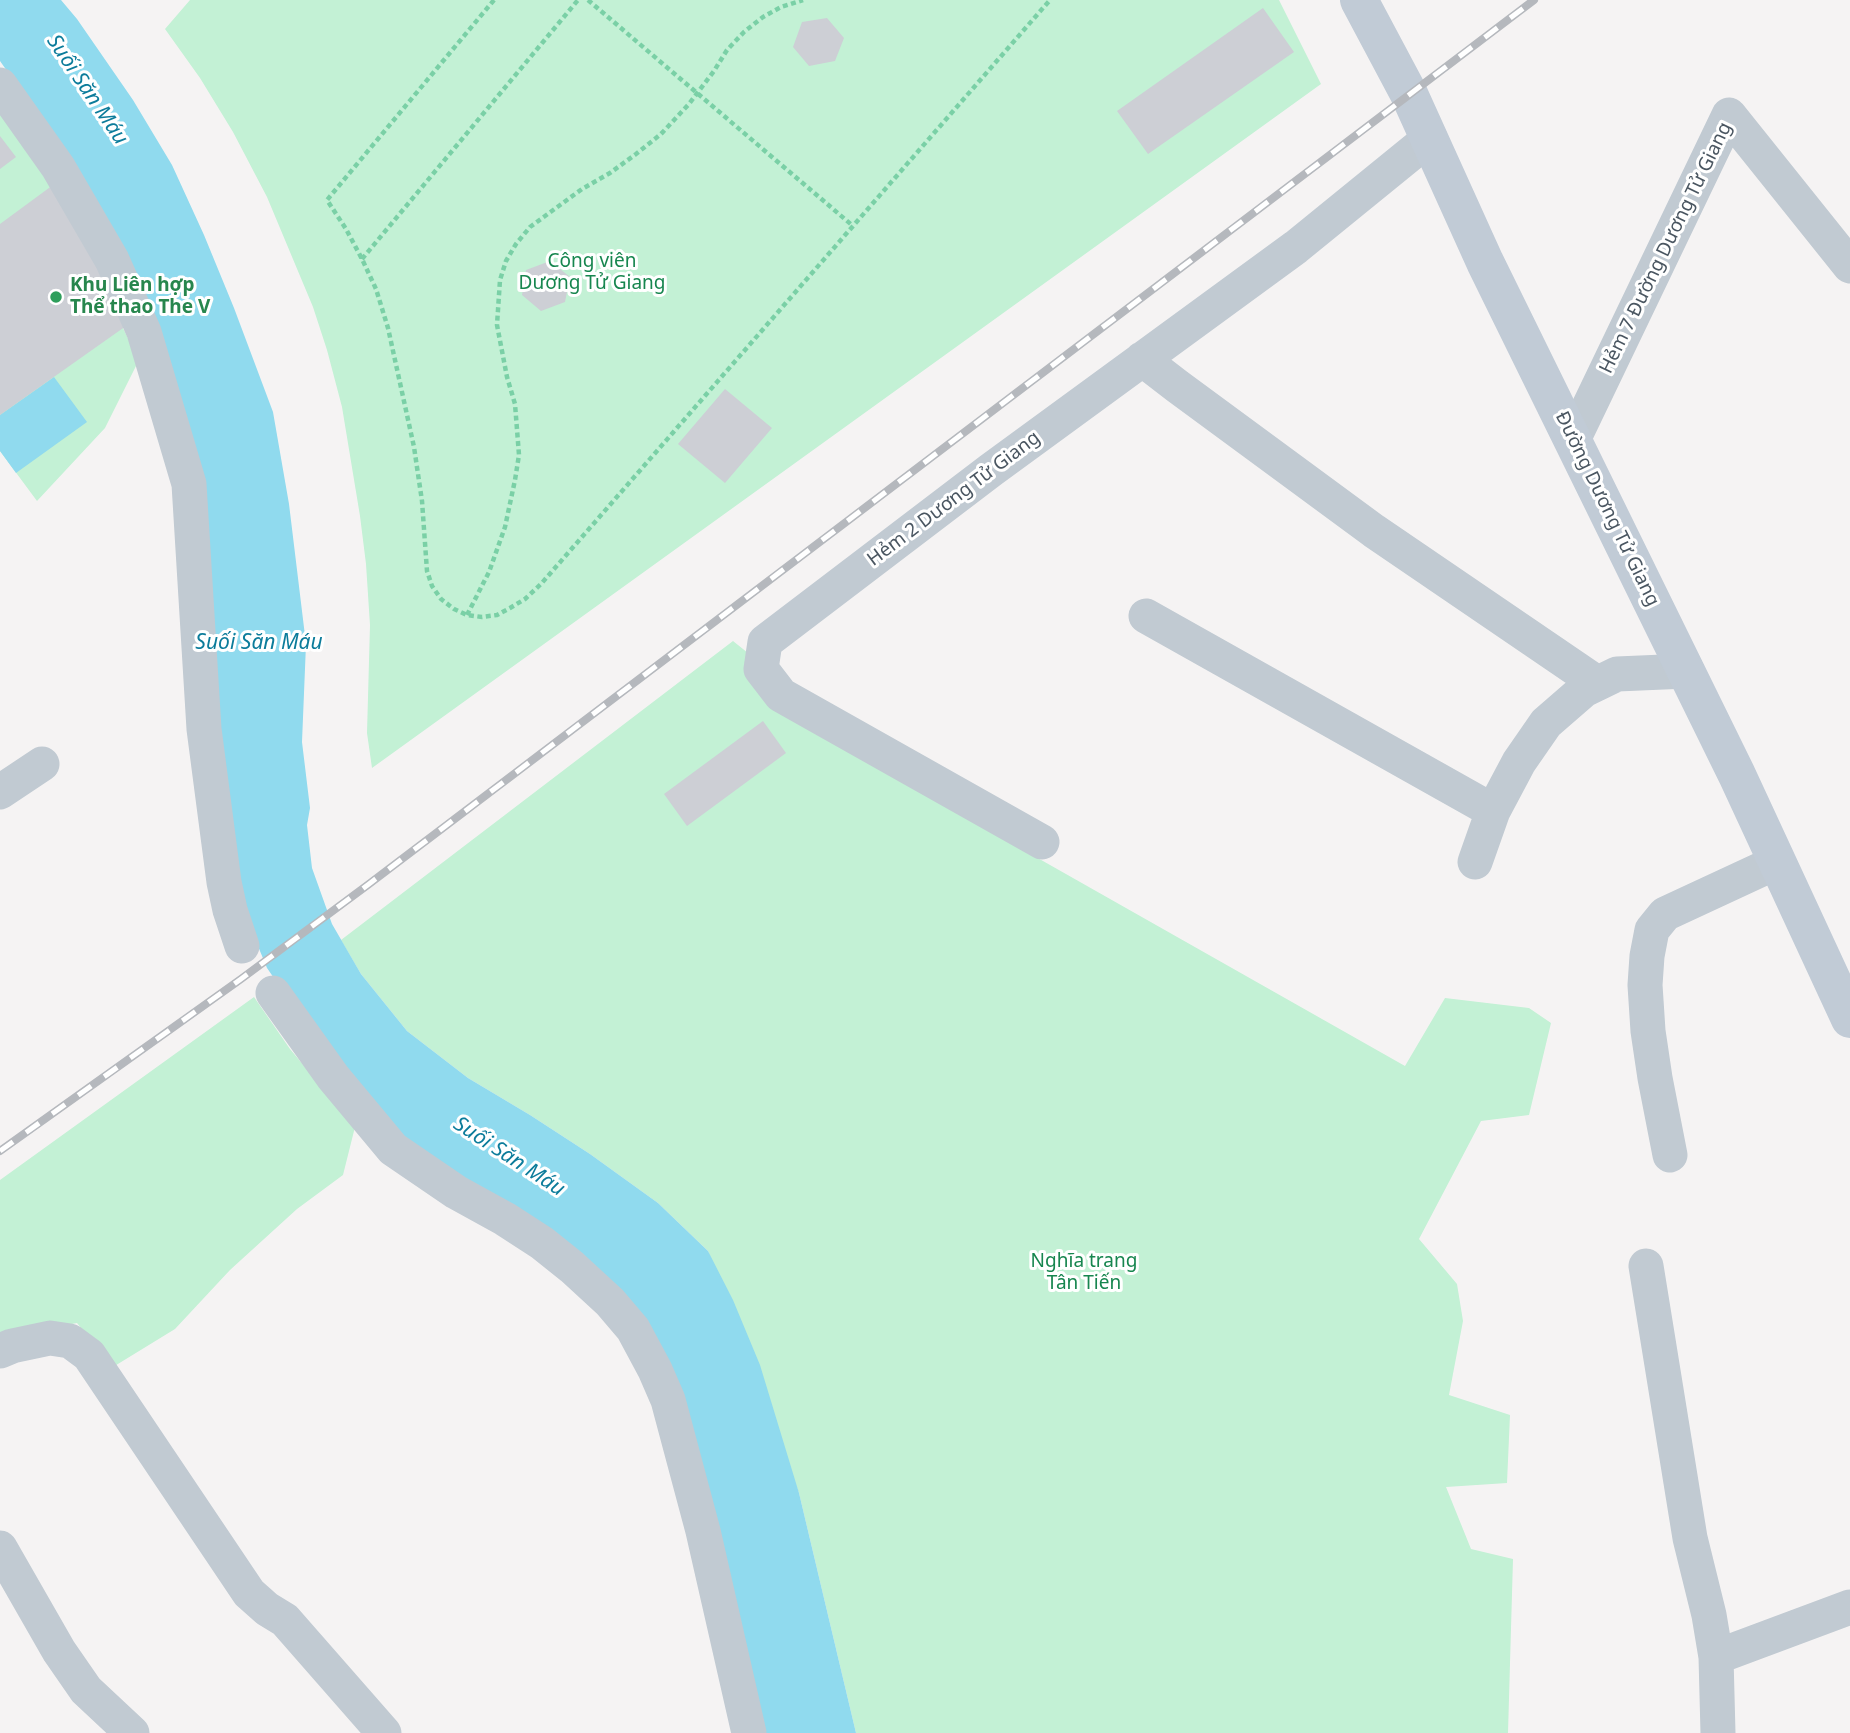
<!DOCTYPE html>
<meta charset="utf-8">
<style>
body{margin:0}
canvas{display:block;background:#f5f3f3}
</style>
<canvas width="1850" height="1733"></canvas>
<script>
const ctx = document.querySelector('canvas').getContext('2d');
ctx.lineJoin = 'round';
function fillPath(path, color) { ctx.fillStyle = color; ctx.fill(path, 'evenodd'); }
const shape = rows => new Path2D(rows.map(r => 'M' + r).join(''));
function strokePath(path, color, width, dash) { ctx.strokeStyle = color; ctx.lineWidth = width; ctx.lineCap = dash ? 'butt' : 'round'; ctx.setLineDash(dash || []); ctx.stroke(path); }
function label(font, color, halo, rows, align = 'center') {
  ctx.font = font + ' "Noto Sans",sans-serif'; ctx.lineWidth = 6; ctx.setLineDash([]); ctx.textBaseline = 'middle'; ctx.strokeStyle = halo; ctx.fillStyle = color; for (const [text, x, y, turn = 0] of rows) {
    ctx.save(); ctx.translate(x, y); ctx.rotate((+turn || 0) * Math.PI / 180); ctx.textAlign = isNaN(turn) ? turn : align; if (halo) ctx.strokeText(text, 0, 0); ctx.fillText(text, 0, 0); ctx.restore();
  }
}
fillPath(shape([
 [190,0,1279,0,1321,84,372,768,367,733,370,625,366,564,360,516,342,407,327,350,313,307,267,197,233,132,200,78,165,29],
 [0,109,44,171,139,360,105,428,37,501,0,451],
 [733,641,748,653,771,707,1405,1066,1445,998,1529,1008,1551,1023,1529,1115,1481,1121,1419,1239,1457,1284,1463,1321,1449,1395,1510,1415,1507,1483,1446,1487,1471,1549,1513,1559,1508,1733,856,1733,799,1493,708,1251,658,1203,590,1154,530,1115,468,1078,407,1031,361,974,341,940],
 [254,997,290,1049,355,1127,343,1175,297,1209,230,1270,175,1329,113,1367,77,1323,0,1338,0,1180]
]), '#c3f1d5');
fillPath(shape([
 [0,0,61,0,77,19,133,100,172,165,204,235,234,308,273,412,289,504,306,644,302,742,310,808,307,825,312,868,332,924,361,974,407,1031,468,1078,530,1115,590,1154,658,1203,708,1251,733,1300,760,1365,799,1493,856,1733,763,1733,661,1352,404,1140,298,1013,267,968,248,922,243,903,217,724,204,480,78,172,0,61],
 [54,377,87,422,16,473,0,451,0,415]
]), '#90daee');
fillPath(shape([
 [1263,8,1294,52,1148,154,1117,111],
 [827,18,844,38,835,61,809,66,793,47,802,22],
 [0,136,16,157,0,169],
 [53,185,72,216,126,326,0,415,0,224],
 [550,261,570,277,565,302,541,311,522,295,526,270],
 [725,389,772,428,725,483,678,444],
 [763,721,786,753,687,826,664,794]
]), '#cdcfd5');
strokePath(shape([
 [494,0,327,200,346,229,362,259,376,289,388,328,414,447,422,501,427,571,432,586,441,599,454,609,467,615,482,617,497,615,510,608,525,599,541,584,1050,0],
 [588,0,853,226],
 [362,259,578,0],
 [467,615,489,572,505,527,515,480,519,455,515,404,507,377,497,325,500,280,506,261,516,244,530,227,582,189,610,173,636,154,661,134,689,104,714,71,727,50,744,32,763,17,781,7,803,0]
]), '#7ad0a6', 4.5, [5, 3.5]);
strokePath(shape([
 [0,85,58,167,112,260,144,332,189,484,204,729,224,882,230,910,242,946],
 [1142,359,1177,386,1374,531,1597,683],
 [1573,440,1729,115,1850,266],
 [1146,616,1493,811],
 [0,792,42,764],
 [1042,842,781,695,761,669,765,642,991,470,1296,247,1430,138],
 [1475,862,1493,811,1519,762,1546,723,1584,690,1617,674,1687,671],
 [273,993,333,1077,393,1149,456,1192,505,1219,542,1243,572,1267,610,1302,633,1329,655,1370,668,1400,703,1531,749,1733],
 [1670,1155,1655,1078,1648,1031,1645,985,1647,956,1652,930,1665,914,1777,862],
 [1646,1266,1690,1538,1709,1615,1716,1657,1718,1733],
 [0,1351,12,1346,50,1338,70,1341,89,1355,249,1593,267,1609,285,1620,384,1733],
 [0,1548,59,1651,86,1690,132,1733],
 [1716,1657,1850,1607]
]), '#c1cad2', 35);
strokePath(shape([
 [1359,0,1409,94,1485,262,1737,775,1850,1019]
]), '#c1cbd6', 38);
const rail = shape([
 [0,1151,241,979,369,884,1534,0]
]);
strokePath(rail, '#b5b8bd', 8);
strokePath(rail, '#fff', 5, [16]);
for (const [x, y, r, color] of [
 [56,297,7,"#2e9e5b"]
]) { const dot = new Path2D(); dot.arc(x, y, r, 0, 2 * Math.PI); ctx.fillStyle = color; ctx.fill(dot); strokePath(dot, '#fff', 2.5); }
label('19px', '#4a5661', '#fff', [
 ["Hẻm 7 Đường Dương Tử Giang",1666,248,-64],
 ["Hẻm 2 Dương Tử Giang",954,499,-37],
 ["Đường Dương Tử Giang",1607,509,64]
]);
label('19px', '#17864f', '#fff', [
 ["Công viên",592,262],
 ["Dương Tử Giang",592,284],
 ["Nghĩa trang",1084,1262],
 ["Tân Tiến",1084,1284]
]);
label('bold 19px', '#27864d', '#fff', [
 ["Khu Liên hợp",70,286],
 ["Thể thao The V",70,308]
], 'left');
label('italic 21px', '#0c7c9b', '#fff', [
 ["Suối Săn Máu",87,90,56],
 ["Suối Săn Máu",259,643],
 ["Suối Săn Máu",509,1157,33]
]);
</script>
